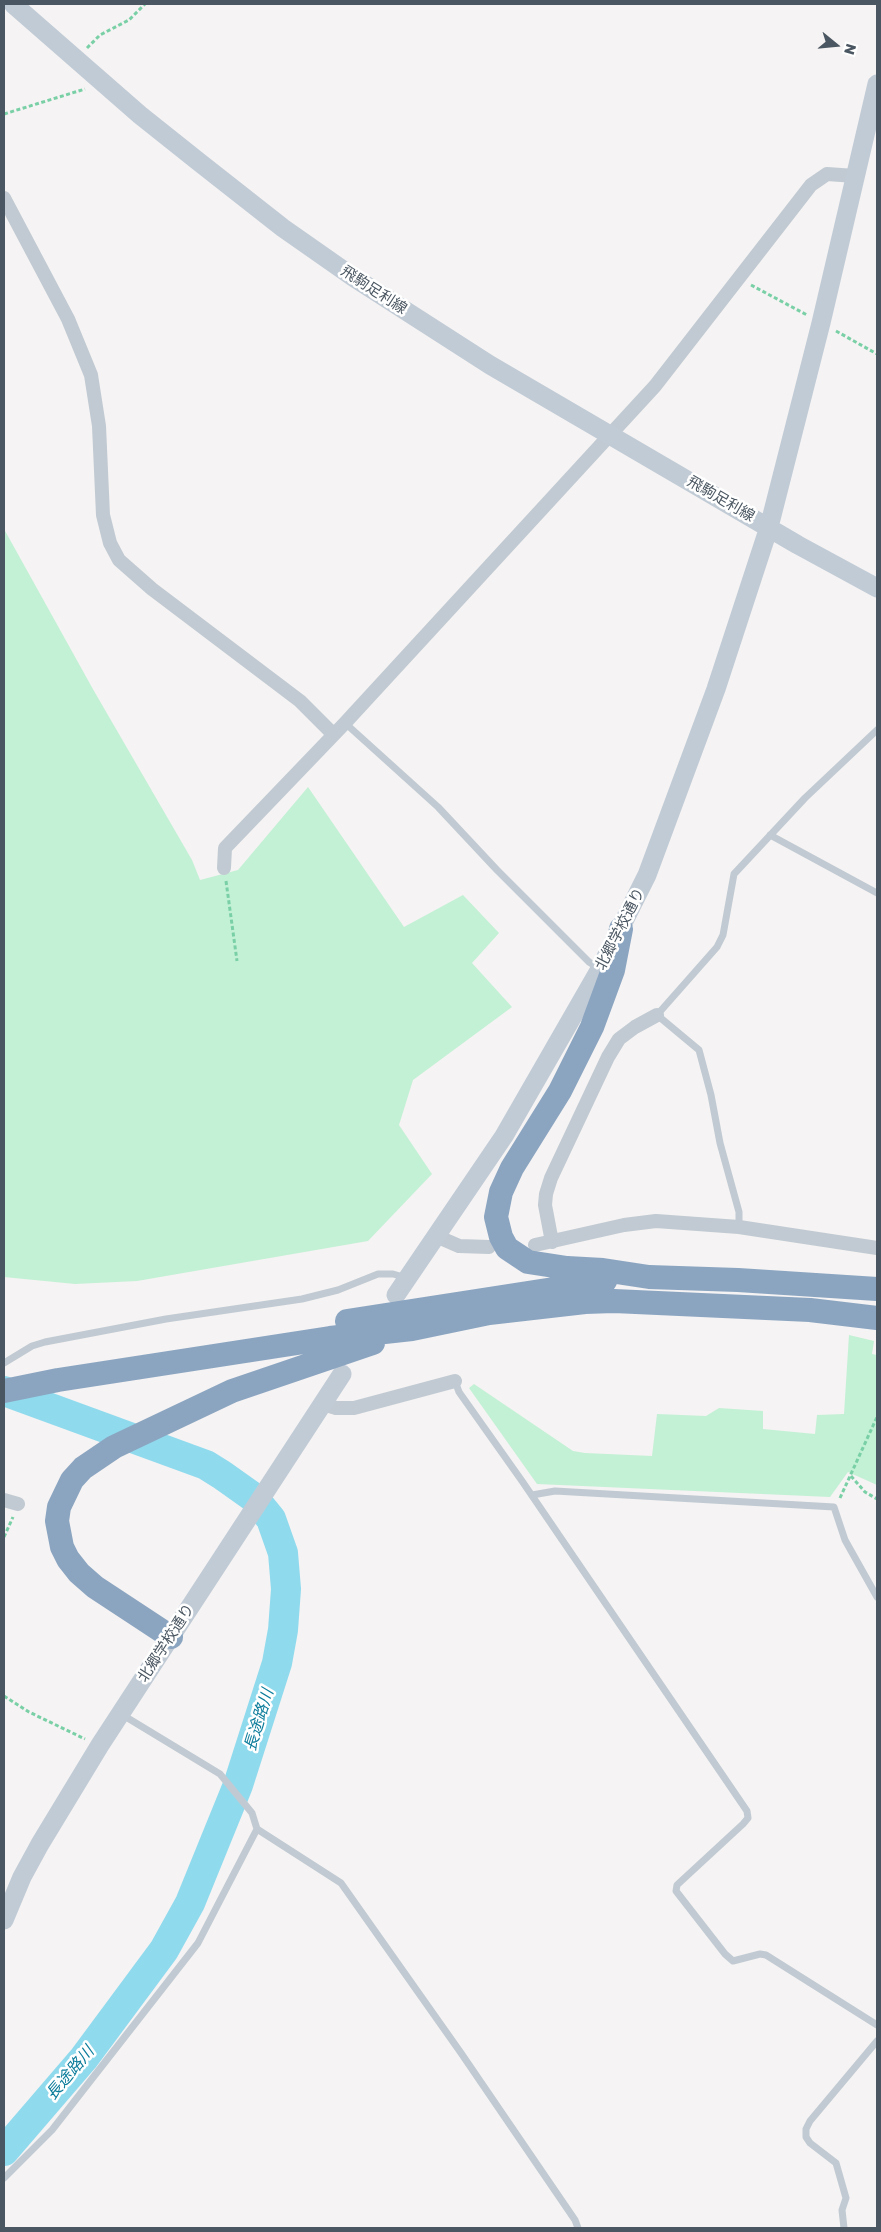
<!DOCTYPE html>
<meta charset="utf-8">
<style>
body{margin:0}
#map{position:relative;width:881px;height:2232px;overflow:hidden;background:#f5f3f3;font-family:"Golos Text",sans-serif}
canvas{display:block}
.frame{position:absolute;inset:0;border:5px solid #4a5661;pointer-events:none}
.north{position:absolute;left:811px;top:20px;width:50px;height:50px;-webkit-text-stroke:4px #fff;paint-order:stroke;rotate:107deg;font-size:14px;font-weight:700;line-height:20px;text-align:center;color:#4a5661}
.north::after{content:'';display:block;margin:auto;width:18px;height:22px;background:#4a5661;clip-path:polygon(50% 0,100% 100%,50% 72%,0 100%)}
</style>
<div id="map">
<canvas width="881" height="2232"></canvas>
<div class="frame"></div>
<div class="north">N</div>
</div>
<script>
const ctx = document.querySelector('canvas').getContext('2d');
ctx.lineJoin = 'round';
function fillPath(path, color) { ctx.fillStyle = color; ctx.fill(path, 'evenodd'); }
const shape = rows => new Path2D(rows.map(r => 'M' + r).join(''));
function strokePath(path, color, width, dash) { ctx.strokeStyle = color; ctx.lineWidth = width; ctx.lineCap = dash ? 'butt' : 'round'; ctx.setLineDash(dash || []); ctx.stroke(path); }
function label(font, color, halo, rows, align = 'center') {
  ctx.font = font + ' "Golos Text","Noto Sans JP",sans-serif'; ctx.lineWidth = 5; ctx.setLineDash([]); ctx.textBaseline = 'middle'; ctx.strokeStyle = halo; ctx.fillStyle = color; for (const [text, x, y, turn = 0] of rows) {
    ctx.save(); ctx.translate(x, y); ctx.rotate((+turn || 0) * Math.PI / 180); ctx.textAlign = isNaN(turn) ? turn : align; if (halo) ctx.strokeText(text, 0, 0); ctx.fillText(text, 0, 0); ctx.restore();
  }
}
fillPath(shape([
 [4,529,94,691,192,860,200,880,238,870,308,787,404,927,463,895,499,933,472,963,512,1007,413,1080,399,1125,432,1174,368,1241,137,1281,75,1284,4,1277],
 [849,1335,874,1341,872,1354,877,1355,877,1485,848,1472,830,1497,537,1484,469,1388,474,1384,573,1451,585,1453,652,1456,657,1414,706,1416,719,1408,763,1411,763,1429,815,1434,817,1415,844,1414]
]), '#c3f1d5');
strokePath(shape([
 [4,1391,206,1465,222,1475,253,1497,271,1519,283,1553,286,1589,283,1630,277,1663,238,1785,190,1903,164,1950,84,2058,4,2151]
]), '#90daee', 30);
strokePath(shape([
 [87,48,100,35,129,20,145,4],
 [4,114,85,89],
 [751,285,807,315],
 [836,331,877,354],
 [226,881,237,961],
 [851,1476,865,1492,877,1499],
 [840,1498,877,1417],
 [4,1537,13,1517],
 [4,1696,29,1712,85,1739]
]), '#7ad0a6', 3, [4, 2.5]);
strokePath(shape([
 [345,723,438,807,497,870,589,962,600,969],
 [770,835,877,893],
 [739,1227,739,1212,720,1143,711,1095,699,1050,657,1015,717,947,723,935,734,874,805,798,877,730],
 [4,1363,32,1346,45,1342,166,1319,302,1299,338,1290,378,1274,393,1274,407,1278],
 [455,1381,459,1392,522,1481,747,1811,748,1818,743,1824,677,1885,676,1891,725,1954,733,1961,760,1954,766,1955,877,2025],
 [532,1495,555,1491,834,1507,845,1540,877,1597],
 [121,1714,220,1774,252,1813,257,1829,341,1883,461,2053,575,2220,578,2228],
 [4,2178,52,2130,198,1943,257,1829],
 [844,2228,842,2210,846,2198,836,2163,810,2143,806,2137,806,2129,810,2121,877,2041]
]), '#c1cad2', 7);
strokePath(shape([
 [4,198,68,319,91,375,99,426,103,515,110,543,119,560,152,589,300,701,333,734],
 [224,868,225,848,345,723,655,386,811,185,827,174,855,176],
 [436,1236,459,1246,489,1247],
 [552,1242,545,1205,546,1194,551,1178,608,1057,619,1039,635,1027,657,1015],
 [535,1245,624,1225,656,1221,739,1227,877,1248],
 [323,1404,336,1408,354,1408,455,1381],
 [4,1500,18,1504]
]), '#c1cad2', 14);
strokePath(shape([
 [13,4,140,115,199,162,283,228,353,277,490,365,798,545,877,588],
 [396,1295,504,1136,600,969,647,875,716,689,769,527,821,323,877,84],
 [4,1920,22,1877,40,1844,100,1745,342,1374]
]), '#c1cbd6', 19);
strokePath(shape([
 [621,929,613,970,592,1027,560,1091,512,1168,501,1192,496,1217,501,1237,507,1248,528,1262,567,1268,603,1270,649,1277,738,1280,877,1289],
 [347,1321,605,1281],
 [4,1391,58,1380,330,1338,412,1329,489,1313,585,1302,614,1301,810,1310,877,1318],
 [171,1637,95,1587,79,1573,68,1559,62,1547,57,1521,59,1507,72,1480,83,1468,114,1447,232,1391,373,1343]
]), '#8ba5c1', 24);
label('15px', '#4a5661', '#fff', [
 ["飛駒足利線",374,290,33],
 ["飛駒足利線",721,499,30],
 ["北郷学校通り",620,929,-63],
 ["北郷学校通り",166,1643,-57]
]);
label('italic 16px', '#0c7c9b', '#fff', [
 ["長途路川",259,1720,-73],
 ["長途路川",70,2073,-50]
]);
</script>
